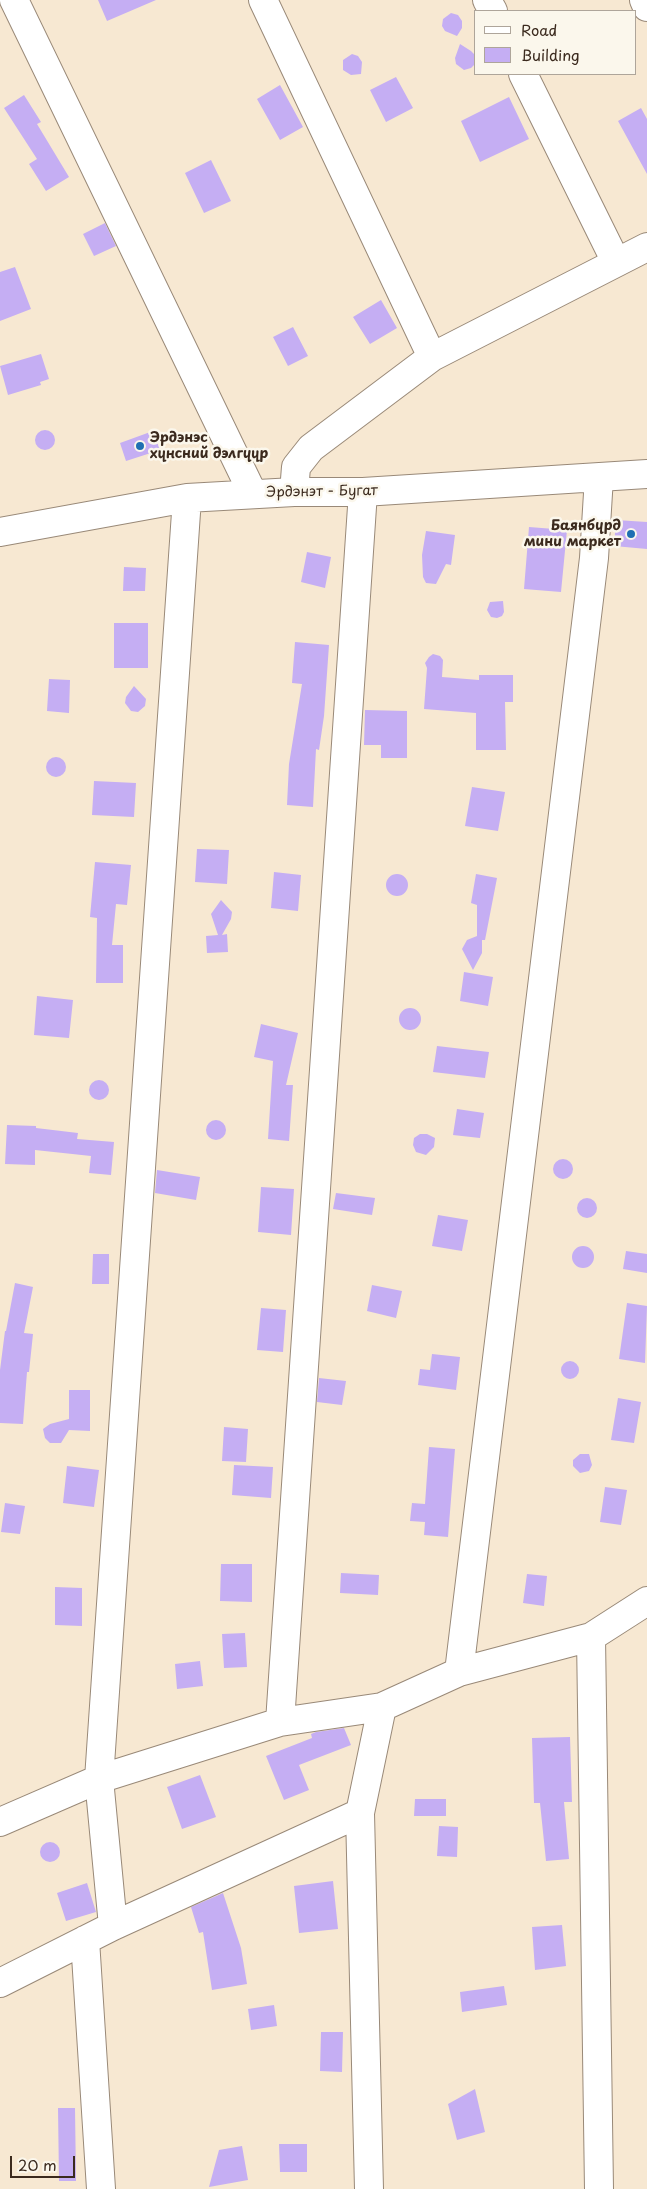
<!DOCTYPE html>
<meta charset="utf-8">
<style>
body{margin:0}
#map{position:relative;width:647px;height:2189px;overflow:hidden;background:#f7e8d2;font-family:"Playpen Sans",sans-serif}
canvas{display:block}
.legend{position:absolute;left:474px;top:10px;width:162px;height:65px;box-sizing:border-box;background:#fbf7ec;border:1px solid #aea59a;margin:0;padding:6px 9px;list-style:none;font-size:15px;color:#3b2a1e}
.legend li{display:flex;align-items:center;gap:10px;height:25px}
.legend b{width:25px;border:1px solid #aea59a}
.scale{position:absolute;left:10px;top:2156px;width:65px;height:22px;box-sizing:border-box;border:2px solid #3b2a1e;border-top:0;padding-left:6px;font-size:15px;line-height:18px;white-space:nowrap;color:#3b2a1e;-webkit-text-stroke:4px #fbf7ec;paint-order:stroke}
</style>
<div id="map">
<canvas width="647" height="2189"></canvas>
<ul class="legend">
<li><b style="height:6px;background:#fff"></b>Road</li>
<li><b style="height:14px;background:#c5aef3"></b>Building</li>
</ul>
<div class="scale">20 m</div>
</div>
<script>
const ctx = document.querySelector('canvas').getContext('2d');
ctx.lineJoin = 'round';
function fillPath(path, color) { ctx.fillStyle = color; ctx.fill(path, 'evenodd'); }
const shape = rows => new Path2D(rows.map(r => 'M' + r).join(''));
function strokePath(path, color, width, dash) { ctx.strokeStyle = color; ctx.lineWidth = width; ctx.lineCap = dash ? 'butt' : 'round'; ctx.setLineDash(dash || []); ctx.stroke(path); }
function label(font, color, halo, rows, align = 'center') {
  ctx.font = font + ' "Playpen Sans",sans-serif'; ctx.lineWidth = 5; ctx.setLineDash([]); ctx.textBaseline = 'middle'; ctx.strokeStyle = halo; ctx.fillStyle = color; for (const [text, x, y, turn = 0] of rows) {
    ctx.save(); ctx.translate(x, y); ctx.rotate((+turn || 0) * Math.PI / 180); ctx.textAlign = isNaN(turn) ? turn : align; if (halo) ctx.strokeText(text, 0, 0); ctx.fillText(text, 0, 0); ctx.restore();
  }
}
fillPath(shape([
 [98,0,156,0,107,21],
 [451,13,458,15,462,21,462,28,457,36,445,31,442,26,443,19],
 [460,44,471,51,476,56,476,63,471,68,464,70,456,64,455,58],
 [352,54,358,56,362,62,361,74,351,75,343,70,343,60],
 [396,77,413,108,386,122,370,90],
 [280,85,303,127,280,140,257,99],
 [24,95,41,122,37,124,69,177,46,191,29,164,37,159,4,108],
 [509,97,529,139,480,162,461,121],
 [641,108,647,119,647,174,618,121],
 [211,160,231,201,204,213,185,173],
 [105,223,116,246,94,256,83,234],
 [15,267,31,309,0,321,0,272],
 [381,300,397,328,370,344,353,317],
 [293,327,308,356,288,366,273,337],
 [41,354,49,379,40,382,41,385,8,395,0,366],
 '35 440a10 10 0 1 1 20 0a10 10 0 1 1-20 0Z',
 [153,431,160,450,126,461,120,443],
 [616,520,647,522,647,549,614,546],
 [529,527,567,530,561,592,524,589],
 [426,531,455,535,451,565,446,564,436,584,426,583,423,577,422,555],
 [307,552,331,557,325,588,301,582],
 [124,567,146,568,145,591,123,591],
 [503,601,504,612,502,616,497,618,491,617,487,610,490,602],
 [114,623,148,623,148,668,114,668],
 [295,642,329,645,324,716,319,750,316,749,313,807,287,805,289,764,302,684,292,683],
 [433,654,440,656,443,660,442,677,479,680,479,675,513,675,513,702,505,702,506,750,476,750,476,713,424,709,427,668,425,663,429,657],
 [49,679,70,680,69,713,47,711],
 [134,686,146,699,145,706,138,712,131,711,125,703,126,697],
 [365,710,407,711,407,758,381,758,381,745,364,745],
 '46 767a10 10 0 1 1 20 0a10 10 0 1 1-20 0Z',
 [94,781,136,783,134,817,92,815],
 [472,787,505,792,498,831,465,826],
 [197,849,229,850,227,884,195,882],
 [95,862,131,865,127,905,116,904,112,945,123,945,123,983,96,983,97,918,90,917],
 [274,872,301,875,298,911,271,908],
 '386 885a11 11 0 1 1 22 0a11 11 0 1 1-22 0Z',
 [476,874,497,878,485,940,482,940,482,953,473,970,462,949,467,940,477,936,477,905,471,903],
 [221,900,232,912,231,919,222,935,227,934,228,952,207,953,206,936,218,935,211,914],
 [464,972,493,977,488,1006,460,1001],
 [37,996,73,1000,69,1038,34,1035],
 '399 1019a11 11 0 1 1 22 0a11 11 0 1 1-22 0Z',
 [261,1024,298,1033,286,1085,293,1085,289,1141,268,1139,273,1061,254,1057],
 [437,1046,489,1052,485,1078,433,1072],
 '89 1090a10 10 0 1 1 20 0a10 10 0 1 1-20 0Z',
 [457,1109,484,1113,480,1138,453,1135],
 '206 1130a10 10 0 1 1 20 0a10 10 0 1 1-20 0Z',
 [7,1125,36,1126,36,1128,78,1133,77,1139,114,1142,111,1175,89,1173,91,1156,35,1150,35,1165,5,1164],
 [420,1134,427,1134,435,1138,434,1147,426,1155,416,1152,413,1145,414,1138],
 '553 1169a10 10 0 1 1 20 0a10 10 0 1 1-20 0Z',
 [157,1170,200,1177,196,1200,155,1193],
 [261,1187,294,1189,291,1235,258,1232],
 [336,1193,375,1198,372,1215,333,1209],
 '577 1208a10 10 0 1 1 20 0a10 10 0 1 1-20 0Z',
 [438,1215,468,1220,462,1251,432,1246],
 '572 1257a11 11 0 1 1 22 0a11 11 0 1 1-22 0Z',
 [626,1251,647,1254,647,1273,623,1269],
 [93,1254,109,1254,109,1284,92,1284],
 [15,1283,33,1287,24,1333,33,1334,29,1372,27,1372,23,1424,0,1423,0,1370,5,1331,6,1331],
 [372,1285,402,1291,396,1318,367,1311],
 [627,1303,647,1306,645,1363,619,1359],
 [261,1308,286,1310,283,1352,257,1350],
 [432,1354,460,1357,456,1390,418,1385,420,1369,430,1370],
 '561 1370a9 9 0 1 1 18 0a9 9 0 1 1-18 0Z',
 [319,1378,346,1381,342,1405,317,1402],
 [69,1390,90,1390,90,1431,69,1430,61,1443,50,1443,45,1438,43,1429,50,1424,69,1419],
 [618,1398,641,1402,634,1443,611,1440],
 [224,1427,248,1429,246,1462,222,1461],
 [429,1447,455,1449,448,1537,424,1535,425,1522,410,1521,412,1503,425,1504],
 [580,1454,589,1454,592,1465,589,1471,580,1473,573,1466,573,1460],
 [234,1465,273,1467,271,1498,232,1495],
 [67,1466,99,1470,94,1507,63,1503],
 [605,1487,627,1490,621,1525,600,1522],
 [5,1503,25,1506,20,1534,1,1532],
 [221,1564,252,1564,252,1602,220,1601],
 [341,1573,379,1575,378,1595,340,1593],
 [527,1574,547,1576,544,1606,523,1603],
 [55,1587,82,1588,82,1626,55,1625],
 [245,1633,247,1667,224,1668,222,1634],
 [200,1661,203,1686,177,1689,175,1664],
 [344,1728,351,1745,299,1765,309,1790,284,1800,266,1756,312,1738,311,1734,316,1732],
 [570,1737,572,1802,564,1802,569,1859,546,1861,540,1803,534,1803,532,1738],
 [200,1775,216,1817,182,1829,167,1787],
 [415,1799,446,1799,446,1816,414,1816],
 [439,1826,458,1827,457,1857,437,1856],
 '40 1852a10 10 0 1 1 20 0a10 10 0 1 1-20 0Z',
 [333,1881,338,1929,299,1933,294,1886],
 [87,1883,96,1912,66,1921,57,1893],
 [223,1893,241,1948,247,1984,212,1990,203,1932,199,1933,191,1907],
 [562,1925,566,1966,535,1970,532,1927],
 [504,1986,507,2005,462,2012,460,1992],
 [274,2005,277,2026,251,2030,248,2009],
 [321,2032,343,2032,342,2072,320,2071],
 [475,2089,485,2132,457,2140,448,2104],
 [58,2108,75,2108,76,2181,59,2181],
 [279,2144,307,2144,307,2172,280,2172],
 [242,2146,248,2180,209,2187,219,2150]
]), '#c5aef3');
const minor = shape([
 [14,0,253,494],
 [263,0,432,357],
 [487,0,493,11],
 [644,0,647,7],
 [523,74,616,262],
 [294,492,296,467,311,448,432,357,647,247],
 [0,532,187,498,294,492,363,492,647,474],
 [591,1637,599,2189],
 [459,1672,594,558,599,477],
 [280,1722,363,492],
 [0,1822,99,1779,280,1722,382,1707,459,1672,591,1637,647,1601],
 [113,1926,99,1779,187,498],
 [85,1940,101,2189],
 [0,1983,113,1926,360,1813],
 [369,2189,360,1813,382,1707]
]);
strokePath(minor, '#998978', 30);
strokePath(minor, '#fff', 28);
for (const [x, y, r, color] of [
 [140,446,5,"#1f6fb2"],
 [631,534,5,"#1f6fb2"]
]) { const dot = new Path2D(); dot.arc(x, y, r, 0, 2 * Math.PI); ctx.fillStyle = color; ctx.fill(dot); strokePath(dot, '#fbf7ec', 2); }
label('bold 14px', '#3b2a1e', '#fbf7ec', [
 ["Эрдэнэс",150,438],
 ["хүнсний дэлгүүр",150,454],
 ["Баянбүрд",621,526,"right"],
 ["мини маркет",621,542,"right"]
], 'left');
label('14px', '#3b2a1e', '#fbf7ec', [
 ["Эрдэнэт - Бугат",322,492,-1]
]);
</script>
